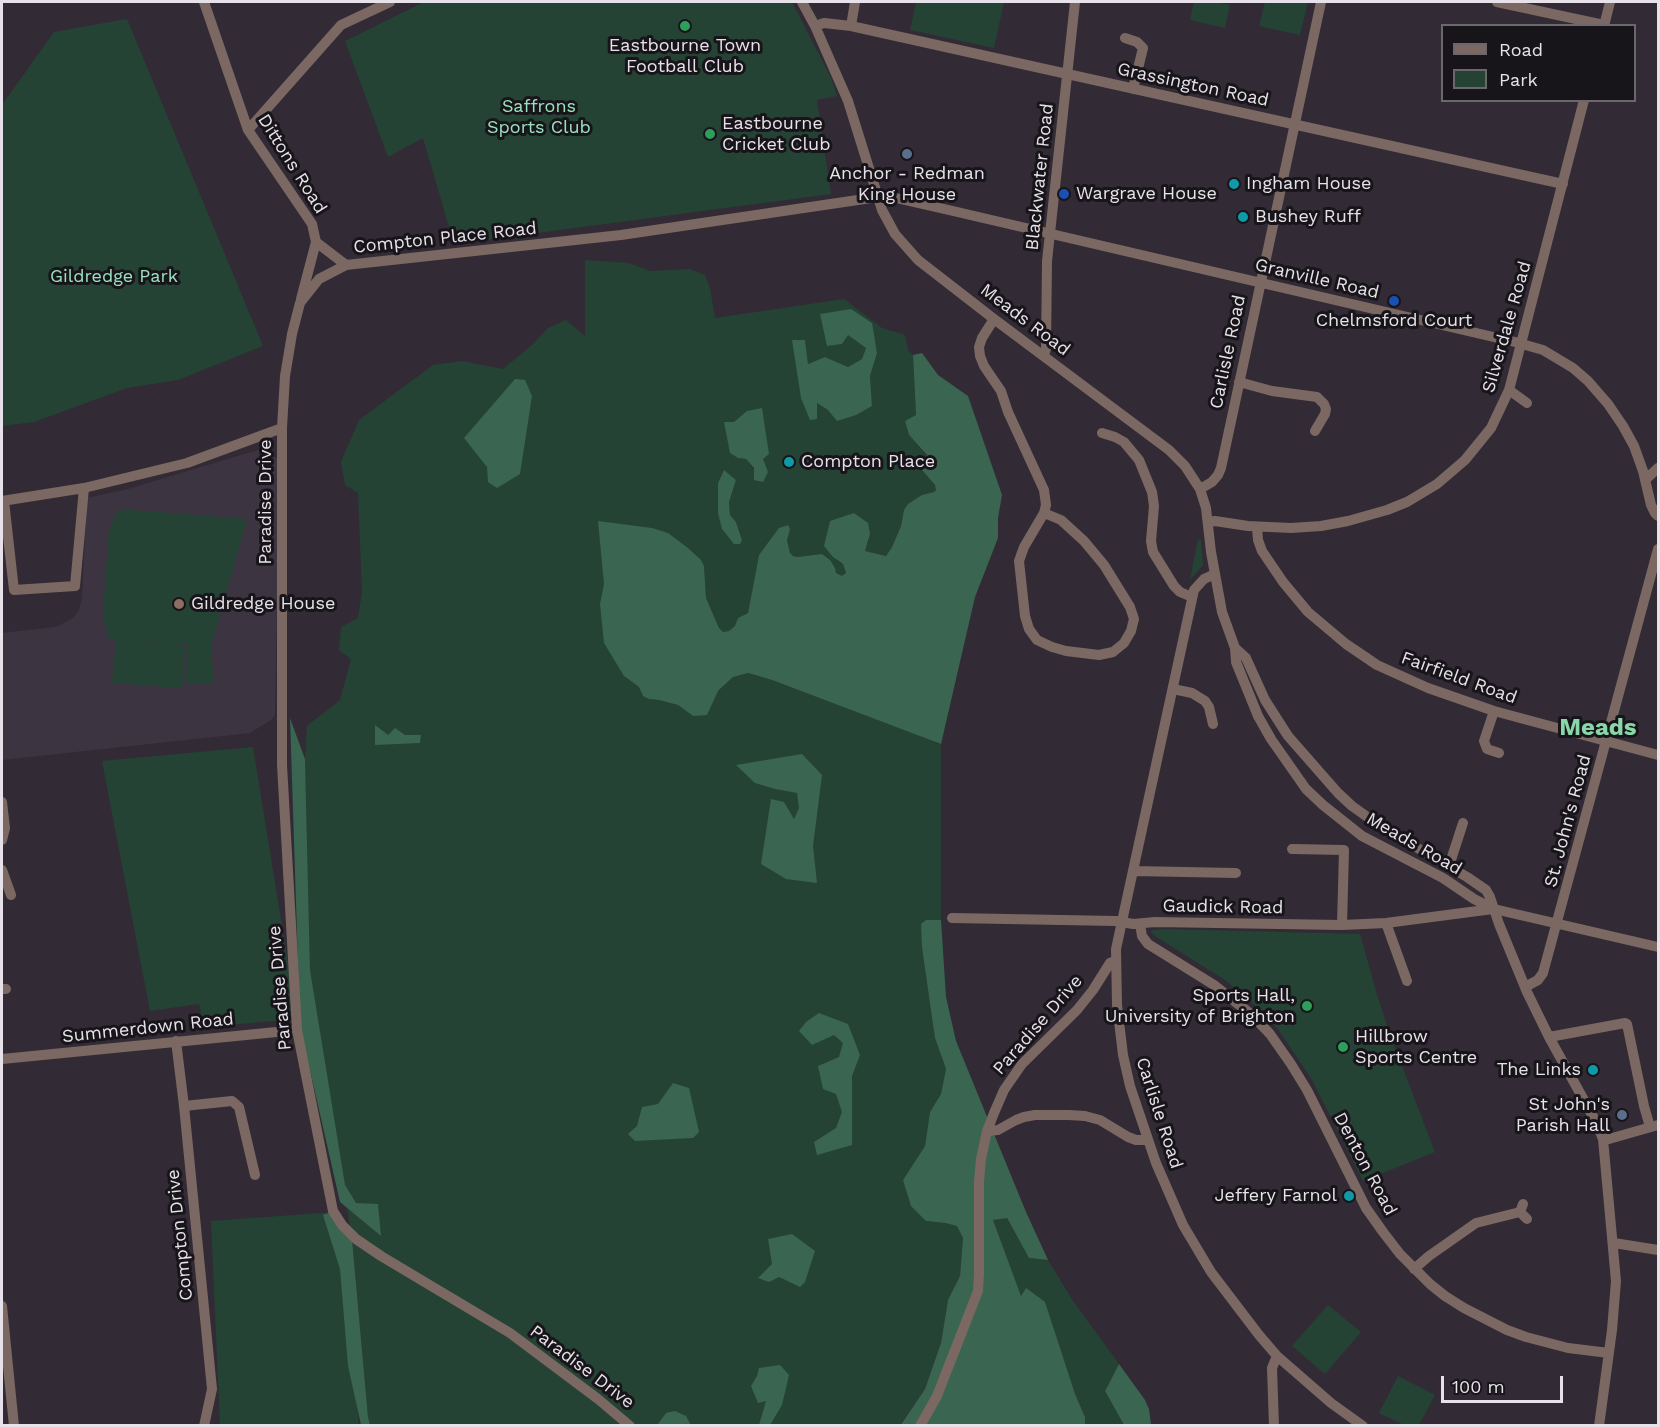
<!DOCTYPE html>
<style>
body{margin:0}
#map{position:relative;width:1660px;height:1427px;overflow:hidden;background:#322b35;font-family:"Work Sans",sans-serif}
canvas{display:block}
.frame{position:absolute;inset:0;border:3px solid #e7e2e9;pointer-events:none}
.legend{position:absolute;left:1441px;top:24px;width:195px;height:78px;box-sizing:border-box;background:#18151a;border:2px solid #6b676d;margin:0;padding:8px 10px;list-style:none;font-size:18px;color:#e7e2e9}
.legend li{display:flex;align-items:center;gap:12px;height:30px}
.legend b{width:30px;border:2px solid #6b676d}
.scale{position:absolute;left:1441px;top:1376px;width:122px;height:27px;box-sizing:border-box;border:3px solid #e7e2e9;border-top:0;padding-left:8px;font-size:18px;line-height:21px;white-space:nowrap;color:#e7e2e9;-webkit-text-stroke:4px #18151a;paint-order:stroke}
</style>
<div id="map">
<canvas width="1660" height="1427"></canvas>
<div class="frame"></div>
<ul class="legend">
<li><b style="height:8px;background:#7b6862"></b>Road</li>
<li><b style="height:16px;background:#244334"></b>Park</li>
</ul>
<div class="scale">100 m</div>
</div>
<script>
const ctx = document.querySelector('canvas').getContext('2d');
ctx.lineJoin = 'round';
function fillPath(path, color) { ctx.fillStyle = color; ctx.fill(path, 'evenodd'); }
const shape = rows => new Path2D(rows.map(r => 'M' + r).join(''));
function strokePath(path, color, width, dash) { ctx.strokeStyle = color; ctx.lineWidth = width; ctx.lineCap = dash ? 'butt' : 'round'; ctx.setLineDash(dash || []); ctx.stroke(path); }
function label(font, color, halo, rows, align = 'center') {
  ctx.font = font + ' "Work Sans",sans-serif'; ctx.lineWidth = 6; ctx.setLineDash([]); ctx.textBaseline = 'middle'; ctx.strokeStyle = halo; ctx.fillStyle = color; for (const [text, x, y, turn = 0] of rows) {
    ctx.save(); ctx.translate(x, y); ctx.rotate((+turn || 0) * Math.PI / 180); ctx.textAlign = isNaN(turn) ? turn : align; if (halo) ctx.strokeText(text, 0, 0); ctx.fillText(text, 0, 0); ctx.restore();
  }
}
fillPath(shape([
 [261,449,278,459,279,473,275,715,271,720,250,733,2,760,2,633,56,627,73,618,78,612,82,599,87,498,128,489]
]), '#3d3442');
fillPath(shape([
 [424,2,792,2,831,78,837,96,817,100,831,194,454,244,423,138,388,157,345,41],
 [916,2,1004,2,994,48,910,30],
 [1194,2,1214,2,1230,5,1225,28,1190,20],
 [1265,2,1308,2,1300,35,1259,26],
 [127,19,263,346,178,380,127,388,34,422,2,426,2,105,54,32],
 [585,260,629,263,650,271,690,269,705,275,710,288,715,318,844,299,882,328,905,335,908,350,913,355,916,416,905,421,909,435,927,456,922,470,935,485,936,490,934,492,922,495,902,519,901,526,892,547,886,556,864,551,869,541,830,521,825,546,837,561,843,564,846,573,842,577,836,573,822,554,797,557,793,556,790,553,787,540,759,555,748,613,738,618,736,626,729,631,723,632,719,628,706,598,704,566,624,676,639,687,649,699,659,700,678,705,693,716,733,677,747,673,772,680,881,721,891,720,941,745,941,920,926,920,935,1038,946,1069,941,1094,930,1112,925,1146,903,1180,926,1221,945,1223,958,1226,963,1238,960,1276,948,1300,941,1343,925,1389,900,1425,691,1425,691,1424,666,1413,657,1425,370,1425,368,1417,352,1239,310,970,305,759,307,726,340,700,351,659,339,650,341,627,358,618,362,592,358,493,345,485,341,462,359,420,433,365,462,361,503,369,533,344,548,328,566,320,585,336],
 [851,309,877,353,870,376,872,406,828,410,817,403,792,340,805,340,808,364,825,357,848,367,862,359,866,348,848,334,842,344,827,345],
 [724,422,734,422,763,482,746,459,738,458],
 [724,470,736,480,729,502,730,515,736,522,742,539,722,529,718,483],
 [120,509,247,519,211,647,214,683,186,683,187,644,129,641,185,645,182,688,112,683,116,640,109,639,103,616,109,528],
 [1198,539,1201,540,1203,565,1190,580],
 [253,747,297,1019,204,1027,199,1004,150,1011,102,761],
 [1163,929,1360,934,1376,991,1390,1035,1435,1152,1363,1181,1312,1080,1278,1029,1252,1003,1225,980,1155,936,1151,932,1152,930],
 [336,1212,359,1425,220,1425,211,1221],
 [1006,1217,1029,1258,1048,1260,1073,1301,1119,1364,1105,1391,1124,1425,1085,1425,1085,1417,1026,1288,1021,1297,993,1220],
 [1328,1305,1361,1332,1325,1374,1292,1346],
 [1398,1376,1435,1395,1419,1425,1404,1425,1379,1413]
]), '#244334');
fillPath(shape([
 [851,309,872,323,877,353,870,376,872,406,856,415,837,421,828,410,817,403,817,419,810,420,801,398,792,340,805,340,808,364,825,357,848,367,862,359,866,348,848,335,842,344,827,346,820,314],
 [922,353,938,375,968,396,1002,495,998,518,998,538,975,597,941,744,772,680,748,673,733,677,718,691,707,715,693,716,678,705,659,700,649,699,643,696,639,687,624,676,604,643,600,604,604,584,598,521,652,528,668,533,688,548,701,560,704,566,706,598,719,628,723,632,729,631,735,626,738,618,748,613,759,555,779,528,788,525,790,529,787,540,790,553,793,556,797,557,822,554,830,560,835,568,836,573,842,576,846,573,843,564,833,557,824,546,830,521,854,513,868,523,870,534,865,551,886,556,892,547,901,526,904,510,908,504,922,495,934,492,936,490,935,485,922,470,923,460,927,455,909,435,905,421,916,415,913,355],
 [515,379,525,380,532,396,520,474,497,488,488,482,487,467,464,438],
 [762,408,769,454,763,459,768,472,763,482,754,480,754,468,746,459,738,458,730,453,724,422,734,422,747,411],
 [724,470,736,480,729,502,730,515,736,522,742,540,740,544,734,544,722,529,718,513,718,483],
 [290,718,305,759,310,970,345,1185,356,1203,378,1204,381,1236,340,1202,300,1026],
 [375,725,388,735,395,728,405,735,421,735,420,743,375,745],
 [802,754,822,775,813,846,817,883,786,879,761,864,771,799,784,802,794,819,799,808,797,793,775,789,755,783,736,765],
 [926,920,941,920,946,997,956,1041,1026,1212,1048,1260,1029,1258,1007,1218,993,1220,1021,1296,1026,1288,1045,1302,1075,1394,1085,1417,1085,1425,900,1426,925,1389,941,1343,948,1300,960,1276,963,1238,957,1226,945,1223,926,1221,911,1206,903,1180,925,1146,930,1112,941,1094,946,1069,935,1038,922,947,921,924],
 [819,1013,848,1024,860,1055,852,1076,852,1145,817,1155,814,1142,836,1128,842,1112,836,1094,823,1089,818,1066,839,1057,843,1043,834,1035,812,1045,799,1031,806,1022],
 [673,1083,689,1088,699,1132,693,1138,635,1141,628,1134,637,1126,642,1107,658,1104],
 [329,1213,352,1239,368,1417,370,1425,361,1425,348,1366,340,1269,323,1215],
 [792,1234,815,1251,805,1282,800,1287,779,1277,769,1282,758,1278,772,1264,768,1239],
 [1119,1364,1145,1400,1149,1409,1151,1425,1124,1425,1105,1391],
 [780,1365,789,1375,782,1405,770,1425,759,1425,766,1401,758,1403,751,1386,757,1376,759,1368],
 [675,1411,686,1416,691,1425,657,1425,666,1413]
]), '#3a6550');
strokePath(shape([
 [204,2,248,130,312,224,316,242,301,299],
 [802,2,815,26,848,101,882,210,895,234,918,260,994,319,1169,450,1185,466,1200,489,1206,508,1211,552,1222,612,1235,648,1236,662,1258,716,1271,739,1306,789,1323,805,1362,836,1443,878,1474,899,1494,909,1658,947],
 [1497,2,1604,25],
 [815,26,824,23,851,26,1563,184],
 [851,26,855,2],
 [1604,26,1610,2],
 [1125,38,1137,42,1143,48,1133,89],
 [248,130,341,25,390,2],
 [316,242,346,265],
 [994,319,982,338,979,347,980,356,984,366,1001,391,1008,412,1044,490,1046,505,1044,513,1061,520,1084,541,1104,565,1130,607,1134,619,1131,631,1124,643,1113,652,1099,655,1066,651,1052,647,1037,640,1029,629,1025,616,1019,561,1024,547,1044,513],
 [1044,355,1046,349,1047,261,1075,2],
 [1239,382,1272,391,1317,397,1324,404,1326,409,1325,414,1315,431],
 [1509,390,1527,403],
 [282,428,282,765,297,1030,333,1211,342,1225,356,1239,381,1256,510,1333,598,1399,630,1426],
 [1102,433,1115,437,1124,442,1139,460,1152,492,1154,506,1151,541,1153,552,1174,586,1180,592,1192,597],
 [1645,480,1658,468],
 [1200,489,1212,482,1218,475,1221,468,1321,2],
 [2,501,84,488,187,463,282,428,285,376,292,334,300,303,319,279,346,265,621,235,878,197,896,198,953,211,1515,342,1543,350,1573,368,1588,381,1608,404,1623,426,1634,446,1643,471,1651,505,1655,513,1658,516],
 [4,501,14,590,75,586,84,488],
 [1208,522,1215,521,1248,526,1291,528,1321,526,1348,521,1387,510,1407,502,1437,484,1465,460,1491,428,1509,390,1584,100],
 [1257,527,1258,540,1262,551,1283,582,1308,612,1346,644,1377,665,1428,688,1494,711,1658,755],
 [1215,574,1204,579,1194,590,1116,949,1117,1005,1123,1055,1130,1086,1156,1163,1183,1225,1211,1272,1259,1335,1277,1356,1331,1403,1363,1426],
 [1235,648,1246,658,1265,700,1288,736,1338,793,1352,806,1380,826,1467,877,1486,890,1490,897,1499,924,1527,992,1549,1037,1596,1122,1603,1139,1616,1281,1612,1330,1599,1426],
 [1173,689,1192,693,1205,701,1209,707,1213,724],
 [1494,711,1484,741,1487,749,1499,753],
 [2,840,5,828,2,802],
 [1292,849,1344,850,1342,925],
 [1449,866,1463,823],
 [2,870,11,895],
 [1133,871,1236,873],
 [952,918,1116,921,1133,924,1155,922,1342,925,1386,923,1493,909],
 [1386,923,1407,981],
 [1140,924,1142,936,1148,944,1214,985,1252,1015,1270,1034,1291,1064,1307,1090,1366,1208,1383,1232,1400,1254,1430,1284,1445,1296,1464,1308,1507,1330,1526,1337,1568,1348,1609,1353],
 [1525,987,1538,980,1543,973,1658,549],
 [2,989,6,989],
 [1549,1037,1625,1023,1627,1024,1644,1106,1650,1127],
 [176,1041,184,1106,212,1389,204,1426],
 [2,1059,297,1030],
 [184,1106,232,1101,239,1107,255,1175],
 [987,1131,998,1130,1016,1120,1024,1117,1035,1115,1069,1115,1085,1116,1100,1120,1128,1137,1136,1140,1147,1140],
 [1603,1139,1609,1139,1658,1125],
 [1523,1204,1520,1212,1527,1219],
 [1614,1243,1658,1250],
 [1414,1269,1429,1256,1476,1223,1520,1212],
 [2,1306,14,1426],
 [920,1426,937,1396,978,1291,979,1273,979,1182,981,1159,987,1131,994,1113,1004,1090,1022,1064,1077,1010,1093,990,1110,963,1115,961],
 [1274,1426,1272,1368,1277,1356]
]), '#7b6862', 10);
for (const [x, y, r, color] of [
 [685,26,6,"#2e9e5b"],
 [710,134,6,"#2e9e5b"],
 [907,154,6,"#5c6f8a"],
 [1234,184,6,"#0f9aa8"],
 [1064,194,6,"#1a4fb4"],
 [1243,217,6,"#0f9aa8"],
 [1394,301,6,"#1a4fb4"],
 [789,462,6,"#0f9aa8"],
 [179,604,6,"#8d6e63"],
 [1307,1006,6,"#2e9e5b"],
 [1343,1047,6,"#2e9e5b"],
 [1593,1070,6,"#0f9aa8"],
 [1622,1115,6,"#5c6f8a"],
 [1349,1196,6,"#0f9aa8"]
]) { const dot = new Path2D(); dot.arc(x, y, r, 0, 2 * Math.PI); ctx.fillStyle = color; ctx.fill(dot); strokePath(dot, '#18151a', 2); }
label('18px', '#e7e2e9', '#18151a', [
 ["Eastbourne Town",685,46,"center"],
 ["Football Club",685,67,"center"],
 ["Eastbourne",722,124],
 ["Cricket Club",722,145],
 ["Anchor - Redman",907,174,"center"],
 ["King House",907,195,"center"],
 ["Ingham House",1246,184],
 ["Wargrave House",1076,194],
 ["Bushey Ruff",1255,217],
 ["Chelmsford Court",1394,321,"center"],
 ["Compton Place",801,462],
 ["Gildredge House",191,604],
 ["Sports Hall,",1295,996,"right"],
 ["University of Brighton",1295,1017,"right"],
 ["Hillbrow",1355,1037],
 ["Sports Centre",1355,1058],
 ["The Links",1581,1070,"right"],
 ["St John's",1610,1105,"right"],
 ["Parish Hall",1610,1126,"right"],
 ["Jeffery Farnol",1337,1196,"right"]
], 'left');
label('18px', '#e7e2e9', '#18151a', [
 ["Grassington Road",1193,85,12],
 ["Dittons Road",292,164,58],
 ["Blackwater Road",1040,177,-84],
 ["Compton Place Road",445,238,-6],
 ["Granville Road",1317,279,13],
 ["Meads Road",1025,320,37],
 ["Silverdale Road",1507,327,-74],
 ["Carlisle Road",1228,352,-78],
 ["Paradise Drive",266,502,-90],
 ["Fairfield Road",1459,678,20],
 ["St. John's Road",1568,821,-75],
 ["Meads Road",1414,844,30],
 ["Gaudick Road",1223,907,1],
 ["Paradise Drive",280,988,-95],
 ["Paradise Drive",1038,1025,-49],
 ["Summerdown Road",148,1028,-6],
 ["Carlisle Road",1159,1113,72],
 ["Denton Road",1365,1164,62],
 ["Compton Drive",180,1235,-96],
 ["Paradise Drive",582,1367,37]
]);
label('18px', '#99e2bf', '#18151a', [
 ["Saffrons",539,107],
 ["Sports Club",539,128],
 ["Gildredge Park",114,277]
]);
label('bold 24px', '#89d6a9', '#18151a', [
 ["Meads",1598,728]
]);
</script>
